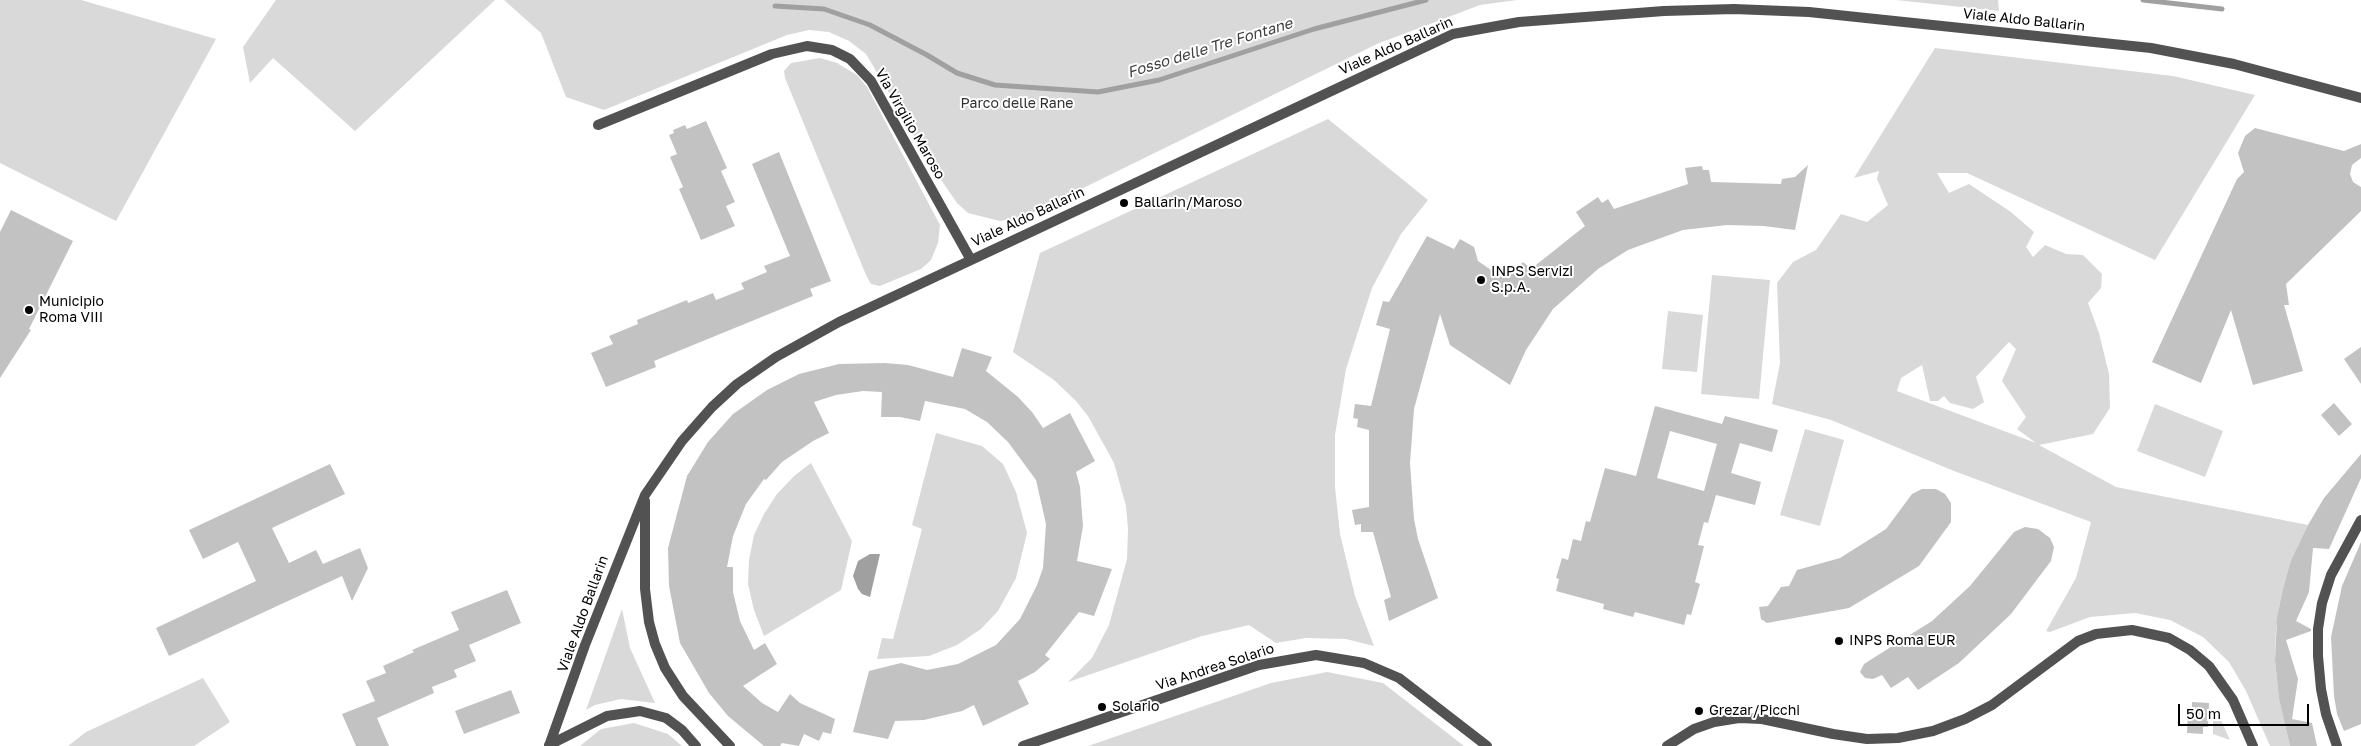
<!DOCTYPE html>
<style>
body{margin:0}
#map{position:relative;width:2361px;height:746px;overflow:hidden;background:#fff;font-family:"Golos Text",sans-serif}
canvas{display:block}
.scale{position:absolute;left:2178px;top:704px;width:131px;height:22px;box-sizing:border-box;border:2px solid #000;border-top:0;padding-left:6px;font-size:15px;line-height:18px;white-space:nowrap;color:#000;-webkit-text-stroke:4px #fff;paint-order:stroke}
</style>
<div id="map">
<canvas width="2361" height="746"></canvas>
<div class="scale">50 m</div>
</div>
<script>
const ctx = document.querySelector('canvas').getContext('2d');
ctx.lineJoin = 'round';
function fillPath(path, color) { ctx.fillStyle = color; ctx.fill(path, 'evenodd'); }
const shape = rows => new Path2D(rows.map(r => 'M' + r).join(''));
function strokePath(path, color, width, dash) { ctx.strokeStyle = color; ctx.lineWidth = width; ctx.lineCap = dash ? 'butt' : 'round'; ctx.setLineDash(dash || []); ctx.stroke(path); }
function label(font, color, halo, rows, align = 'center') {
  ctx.font = font + ' "Golos Text",sans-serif'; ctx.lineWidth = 4; ctx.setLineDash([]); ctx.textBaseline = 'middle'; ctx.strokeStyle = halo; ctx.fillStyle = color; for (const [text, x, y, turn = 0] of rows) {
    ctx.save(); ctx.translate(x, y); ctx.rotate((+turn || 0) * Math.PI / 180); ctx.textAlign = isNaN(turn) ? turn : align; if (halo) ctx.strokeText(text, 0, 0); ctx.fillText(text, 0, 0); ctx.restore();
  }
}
fillPath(shape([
 [0,0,81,0,216,39,116,221,0,163],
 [276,0,495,0,355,131,273,58,250,83,243,47],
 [504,0,1517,0,1480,5,1377,44,1024,217,1000,221,968,213,957,203,935,171,866,54,849,41,829,32,809,30,787,35,604,110,566,97,541,33],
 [1896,0,1998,0,1999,11],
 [1935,48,2173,76,2255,95,2155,260,1967,173,1937,173,1949,193,1969,184,2011,212,2034,232,2026,247,2033,257,2045,245,2066,254,2083,255,2102,274,2101,288,2088,303,2099,333,2109,374,2110,408,2093,434,2039,445,2116,487,2308,525,2291,560,2276,628,2275,660,2279,699,2290,746,2270,746,2246,691,2229,662,2203,637,2170,620,2135,613,2090,617,2050,632,2046,631,2076,578,2091,522,1954,471,1831,420,1772,404,1780,363,1777,283,1793,262,1816,250,1841,214,1867,222,1888,205,1877,179,1879,171,1854,178],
 [2009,342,2016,349,2002,381,2026,417,2017,429,2036,443,1897,391,1901,378,1922,365,1930,401,1938,401,1944,396,1950,403,1973,409,1984,402,1976,377],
 [820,58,837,63,857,75,867,87,940,225,938,243,931,260,921,269,880,286,871,284,866,275,785,78,784,71,791,63],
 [1328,119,1428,200,1401,234,1372,288,1346,369,1335,435,1335,487,1340,534,1355,596,1374,646,1346,639,1306,638,1276,643,1249,625,1202,636,1068,682,1092,658,1109,625,1127,559,1128,529,1126,506,1114,463,1088,416,1076,401,1054,380,1013,352,1040,253],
 [1712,275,1770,280,1759,399,1701,394],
 [1668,311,1703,315,1697,372,1662,369],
 [2155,404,2223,431,2205,477,2137,451],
 [1805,429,1844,440,1820,526,1780,515],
 [936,433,982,446,1003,464,1016,492,1027,533,1016,578,998,611,981,629,957,645,929,656,877,659,882,638,893,639,922,529,912,525],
 [811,463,852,541,841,590,764,636,754,610,748,584,749,560,754,535,764,514,777,494,794,476],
 [622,609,630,648,655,703,621,699,595,705,586,710],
 [1327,672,1383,683,1464,746,1088,746,1271,683],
 [203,678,230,722,194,746,68,746,86,732],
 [2217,711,2230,740,2213,734,2213,712],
 [634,723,668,734,682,746,580,746,601,729]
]), '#d9d9d9');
fillPath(shape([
 [870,554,880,554,870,597,862,594,858,589,853,576,858,561]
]), '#a0a0a0');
strokePath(shape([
 [2143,0,2222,9],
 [775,6,824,9,870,25,927,55,957,73,995,85,1098,92,1159,80,1314,29,1426,0]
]), '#a0a0a0', 5);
fillPath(shape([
 [706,121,727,168,721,171,735,202,726,206,735,226,701,240,679,189,683,187,670,157,677,154,669,135,674,133,673,130,685,125,687,129],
 [2255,128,2344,151,2361,144,2361,158,2352,165,2350,174,2353,182,2361,187,2361,211,2286,284,2289,305,2284,305,2303,371,2253,385,2231,310,2201,383,2152,362,2237,179,2244,172,2238,153,2245,136],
 [779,152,831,281,810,289,813,296,654,361,656,367,606,387,591,353,613,344,609,336,638,324,637,320,687,300,688,303,713,293,716,300,744,289,741,283,767,272,764,266,790,256,752,164],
 [1808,165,1795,230,1764,226,1727,225,1683,230,1628,250,1598,269,1553,309,1526,350,1510,385,1450,345,1440,314,1414,409,1410,463,1414,519,1418,539,1438,598,1389,621,1384,600,1391,597,1373,532,1361,532,1361,524,1355,525,1352,510,1369,507,1369,430,1357,427,1358,419,1353,418,1355,404,1371,406,1390,329,1376,325,1383,301,1389,302,1427,236,1454,249,1460,239,1474,247,1478,261,1503,278,1513,265,1517,268,1523,262,1531,269,1585,226,1576,212,1598,197,1602,203,1608,199,1614,209,1688,184,1685,168,1702,166,1703,170,1709,170,1711,182,1781,184,1782,179,1795,177],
 [11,210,73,241,29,329,31,330,0,378,0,232],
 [2361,347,2361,384,2344,359],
 [962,348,992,357,986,371,1018,397,1032,412,1043,428,1070,413,1095,461,1076,472,1080,487,1083,526,1077,561,1112,569,1094,616,1079,612,1045,655,1050,659,1035,672,1018,681,1029,704,983,726,974,705,962,711,924,720,895,721,888,739,853,732,869,671,901,663,927,670,958,664,996,645,1020,619,1037,585,1043,568,1046,524,1036,480,1008,442,987,422,965,409,925,401,920,421,900,417,881,417,882,392,863,391,836,395,814,402,829,433,813,441,782,462,766,480,764,479,746,504,733,536,727,567,733,567,733,592,740,621,754,650,765,643,777,664,743,686,762,703,778,712,790,694,800,703,835,719,831,734,823,732,819,741,804,734,799,746,782,743,780,746,764,746,728,716,709,693,680,643,669,586,668,548,687,476,708,442,733,414,767,390,799,374,839,364,885,363,908,365,953,377],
 [2334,403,2352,424,2339,436,2321,415],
 [1655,406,1722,424,1725,416,1778,430,1772,452,1740,443,1731,473,1761,482,1755,505,1716,495,1708,523,1704,522,1698,545,1704,546,1695,582,1700,584,1691,615,1687,614,1684,625,1635,612,1633,617,1603,609,1604,604,1556,591,1559,579,1556,578,1562,558,1568,560,1573,539,1581,541,1586,521,1590,522,1605,468,1636,476],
 [1670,431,1717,444,1704,491,1657,478],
 [2361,454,2361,478,2329,549,2313,548,2309,592,2296,621,2311,629,2311,631,2286,640,2298,679,2292,719,2312,723,2317,746,2290,746,2279,699,2275,660,2277,618,2283,590,2291,560,2308,525,2324,498],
 [330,464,345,494,272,528,289,563,316,550,323,564,360,548,368,568,352,601,342,576,169,656,156,628,256,581,238,542,203,559,189,530],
 [1922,489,1936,489,1945,494,1951,503,1951,522,1919,566,1849,608,1767,623,1761,619,1759,607,1768,606,1781,587,1789,586,1797,570,1840,558,1886,529,1912,494],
 [2025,527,2038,529,2050,538,2054,547,2051,561,2011,614,1959,663,1918,690,1908,677,1891,688,1882,675,1873,679,1865,678,1860,672,1864,664,1932,621,1970,586,2014,532],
 [2361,542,2361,724,2344,731,2337,714,2334,696,2331,637,2342,586],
 [507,590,521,623,469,645,476,661,454,670,457,677,432,687,434,693,377,718,389,746,356,746,342,714,375,701,366,681,386,673,383,666,414,652,412,650,459,630,451,612],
 [511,690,520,713,464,734,455,711],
 [2192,702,2209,703,2208,727,2203,727,2203,734,2187,733,2188,710,2192,710]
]), '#c2c2c2');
strokePath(shape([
 [598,125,772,54,807,46,832,50,850,59,871,81,971,260],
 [645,501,645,589,649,622,655,644,665,668,683,696,730,746],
 [549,745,607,716,640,711,666,718,682,730,696,746],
 [549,746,585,645,645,495,682,441,712,407,737,384,776,357,839,322,1453,34,1519,22,1664,11,1734,9,1809,12,2151,48,2234,64,2361,98],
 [1023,746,1259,665,1316,655,1364,663,1399,678,1487,746],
 [1667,746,1694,729,1714,722,1739,718,1762,719,1833,734,1867,739,1898,738,1933,731,1965,719,1992,705,2078,641,2096,634,2132,630,2169,638,2190,650,2209,666,2233,700,2253,746],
 [2337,746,2326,714,2321,689,2318,656,2318,629,2322,603,2331,575,2361,520]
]), '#525252', 10);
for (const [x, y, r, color] of [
 [1124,203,5,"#000"],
 [1481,280,5,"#000"],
 [29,310,5,"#000"],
 [1839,641,5,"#000"],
 [1102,707,5,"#000"],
 [1699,711,5,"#000"]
]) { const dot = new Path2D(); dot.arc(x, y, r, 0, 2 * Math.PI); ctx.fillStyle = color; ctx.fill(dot); strokePath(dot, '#fff', 2); }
label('14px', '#000', '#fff', [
 ["Viale Aldo Ballarin",2024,20,6],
 ["Viale Aldo Ballarin",1396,46,-24],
 ["Via Virgilio Maroso",910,124,60],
 ["Viale Aldo Ballarin",1028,217,-25],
 ["Viale Aldo Ballarin",583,614,-70],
 ["Via Andrea Solario",1215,667,-18]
]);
label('14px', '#303030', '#fff', [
 ["Parco delle Rane",1017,104]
]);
label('14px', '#000', '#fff', [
 ["Ballarin/Maroso",1134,203],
 ["INPS Servizi",1491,272],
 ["S.p.A.",1491,288],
 ["Municipio",39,302],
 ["Roma VIII",39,318],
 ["INPS Roma EUR",1849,641],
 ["Solario",1112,707],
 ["Grezar/Picchi",1709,711]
], 'left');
label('italic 15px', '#414141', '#fff', [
 ["Fosso delle Tre Fontane",1210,48,-17]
]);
</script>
